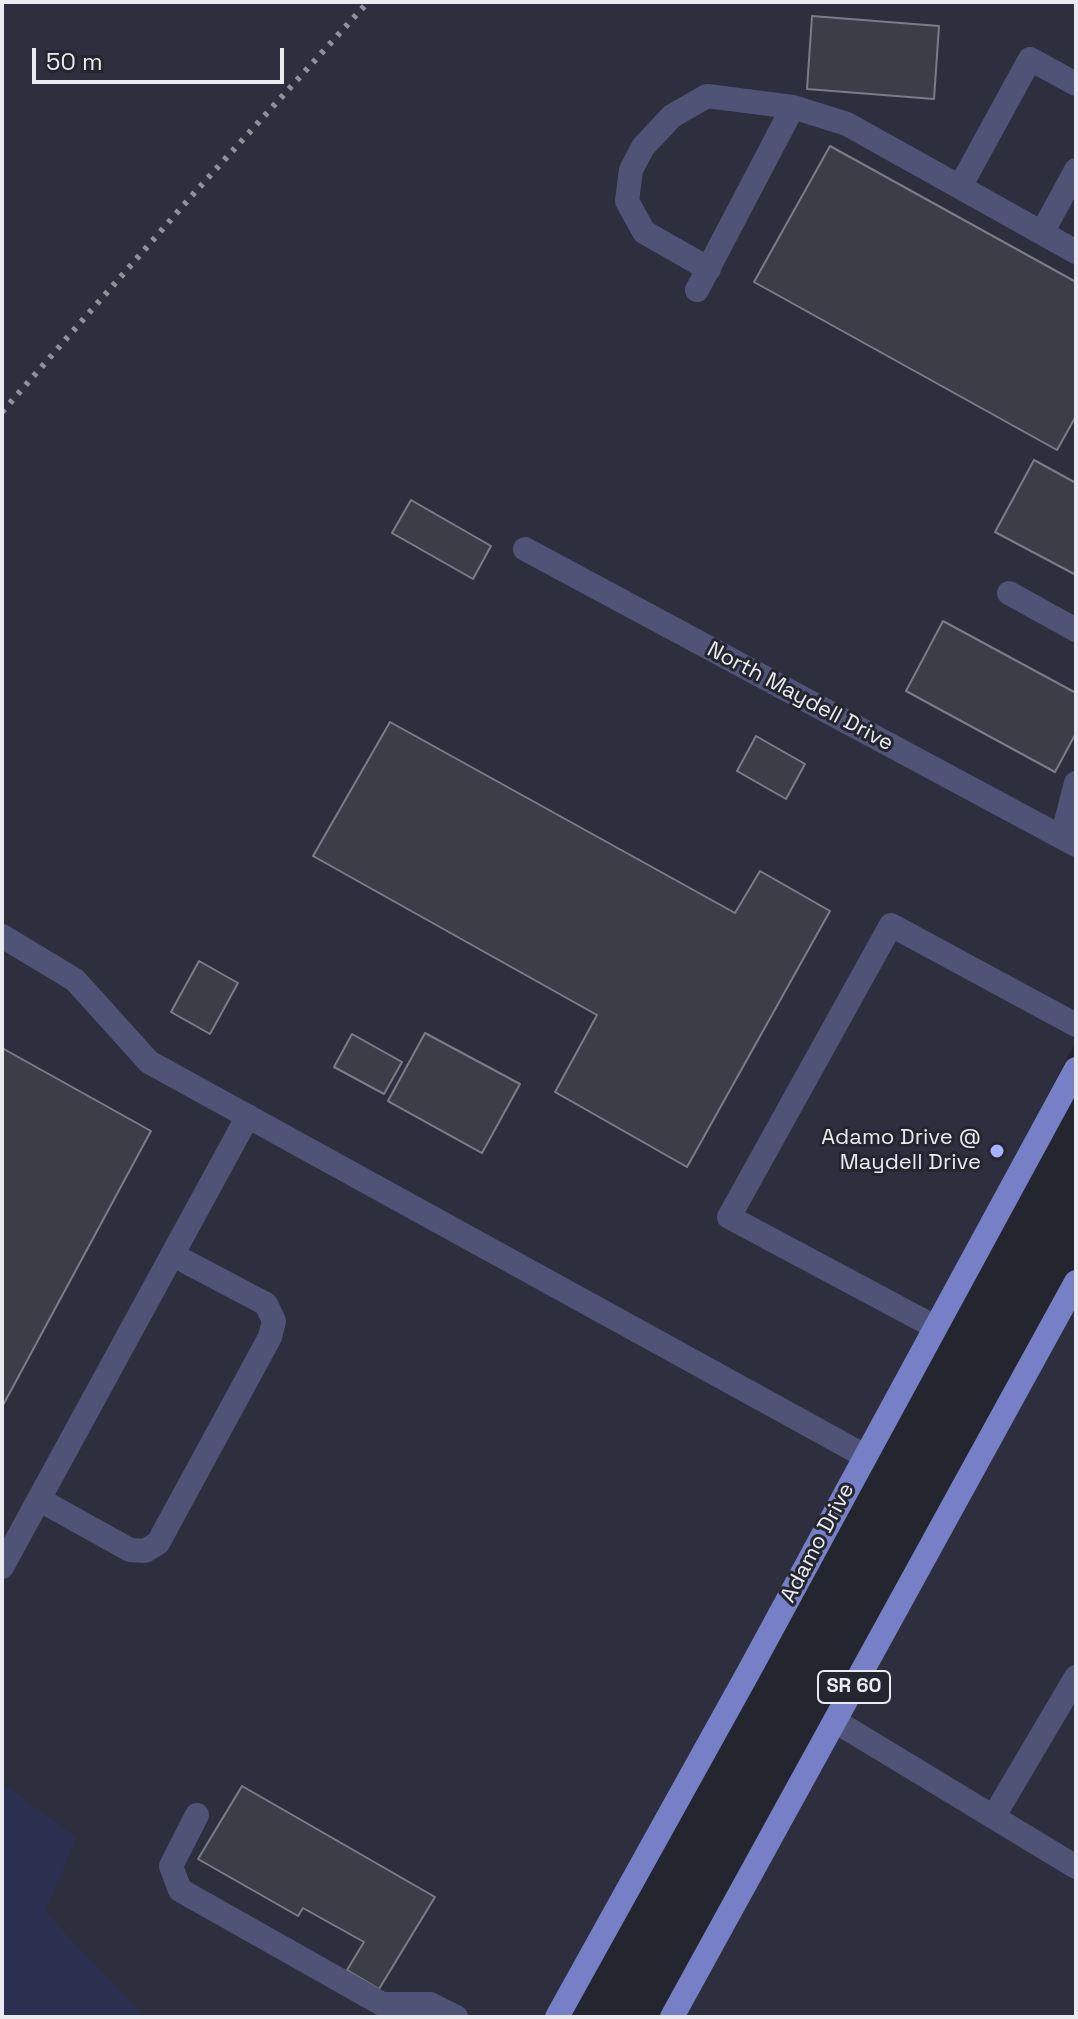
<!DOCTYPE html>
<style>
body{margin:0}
#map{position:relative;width:1078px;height:2019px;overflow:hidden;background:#24262f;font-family:"Space Grotesk",sans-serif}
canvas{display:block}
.frame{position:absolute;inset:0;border:4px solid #eaebf1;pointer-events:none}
.scale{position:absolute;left:32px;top:48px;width:252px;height:36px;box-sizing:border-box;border:4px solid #eaebf1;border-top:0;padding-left:10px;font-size:24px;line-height:28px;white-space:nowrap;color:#eaebf1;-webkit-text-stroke:6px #24262f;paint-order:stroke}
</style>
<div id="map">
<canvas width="1078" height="2019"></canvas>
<div class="frame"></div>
<div class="scale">50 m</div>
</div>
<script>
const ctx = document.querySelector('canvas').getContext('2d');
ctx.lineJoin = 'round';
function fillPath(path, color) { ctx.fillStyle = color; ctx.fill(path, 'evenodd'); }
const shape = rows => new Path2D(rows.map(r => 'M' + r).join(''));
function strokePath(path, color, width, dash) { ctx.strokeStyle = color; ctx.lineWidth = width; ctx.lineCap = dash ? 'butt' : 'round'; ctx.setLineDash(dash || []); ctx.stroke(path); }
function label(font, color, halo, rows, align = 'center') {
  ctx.font = font + ' "Space Grotesk",sans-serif'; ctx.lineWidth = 6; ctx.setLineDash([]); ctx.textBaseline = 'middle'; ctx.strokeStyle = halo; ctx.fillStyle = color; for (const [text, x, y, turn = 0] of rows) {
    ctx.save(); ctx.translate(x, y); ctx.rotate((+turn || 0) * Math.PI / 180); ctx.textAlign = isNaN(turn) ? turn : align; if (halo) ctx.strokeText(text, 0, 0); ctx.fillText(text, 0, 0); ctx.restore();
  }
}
fillPath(shape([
 [2,2,1076,2,1076,1041,864,1444,546,2017,2,2017],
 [1076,1283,1076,2017,682,2017]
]), '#2d2f3e');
fillPath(shape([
 [2,1783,76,1837,45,1912,145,2017,2,2017]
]), '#2c3050');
const building = shape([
 [812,16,939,26,934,99,807,89,812,16],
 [830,146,1076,282,1076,416,1057,450,754,282,830,146],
 [1034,460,1076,483,1076,575,995,532,1034,460],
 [411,500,491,546,473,579,392,533,411,500],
 [943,621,1076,693,1076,733,1055,772,906,691,943,621],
 [390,722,735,913,760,871,830,911,687,1167,555,1092,597,1015,313,856,390,722],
 [756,736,805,764,786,799,737,771,756,736],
 [199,961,238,983,210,1034,171,1012,199,961],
 [425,1033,520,1084,482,1153,388,1101,425,1033],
 [352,1034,402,1062,384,1094,334,1067,352,1034],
 [2,1048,151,1131,2,1407,2,1048],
 [242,1786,435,1897,379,1989,347,1970,364,1942,303,1908,298,1916,198,1859,242,1786]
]);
fillPath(building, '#3b3d47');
strokePath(building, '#7a7c87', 2);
strokePath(shape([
 [960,187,1030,59,1076,84],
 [1042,233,1076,170],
 [709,269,644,232,627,201,631,170,643,147,672,116,707,96,793,107],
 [697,290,793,107,847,124,1076,252],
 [525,549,1076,845],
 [1009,593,1076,630],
 [1062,837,1076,783],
 [2,936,75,980,149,1062,865,1456],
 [935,1327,729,1217,891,925,1076,1025],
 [40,1500,130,1550,145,1551,158,1543,270,1337,274,1321,266,1304,173,1255],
 [2,1567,248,1116],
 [835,1721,1076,1867],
 [197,1815,171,1866,180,1890,382,2004,430,2004,456,2017],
 [994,1816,1076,1677]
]), '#4f5477', 24);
strokePath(shape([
 [557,2017,748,1673,1076,1069],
 [672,2017,1076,1282]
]), '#7780c7', 24);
strokePath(shape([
 [2,412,196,191,368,2]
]), '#909299', 6, [4, 8]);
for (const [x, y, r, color] of [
 [997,1151,8,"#a7b1fc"]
]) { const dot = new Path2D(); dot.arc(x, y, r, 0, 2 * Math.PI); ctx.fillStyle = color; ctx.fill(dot); strokePath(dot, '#24262f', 3); }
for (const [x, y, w] of [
 [854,1687,72]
]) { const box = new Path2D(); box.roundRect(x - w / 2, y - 16, w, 32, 6); ctx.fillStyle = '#24262f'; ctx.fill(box); strokePath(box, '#eaebf1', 2); }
label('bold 20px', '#eaebf1', null, [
 ["SR 60",854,1687]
]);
label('22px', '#eaebf1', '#24262f', [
 ["North Maydell Drive",800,697,28],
 ["Adamo Drive",818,1543,-62]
]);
label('22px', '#eaebf1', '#24262f', [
 ["Adamo Drive @",981,1138],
 ["Maydell Drive",981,1163]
], 'right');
</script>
